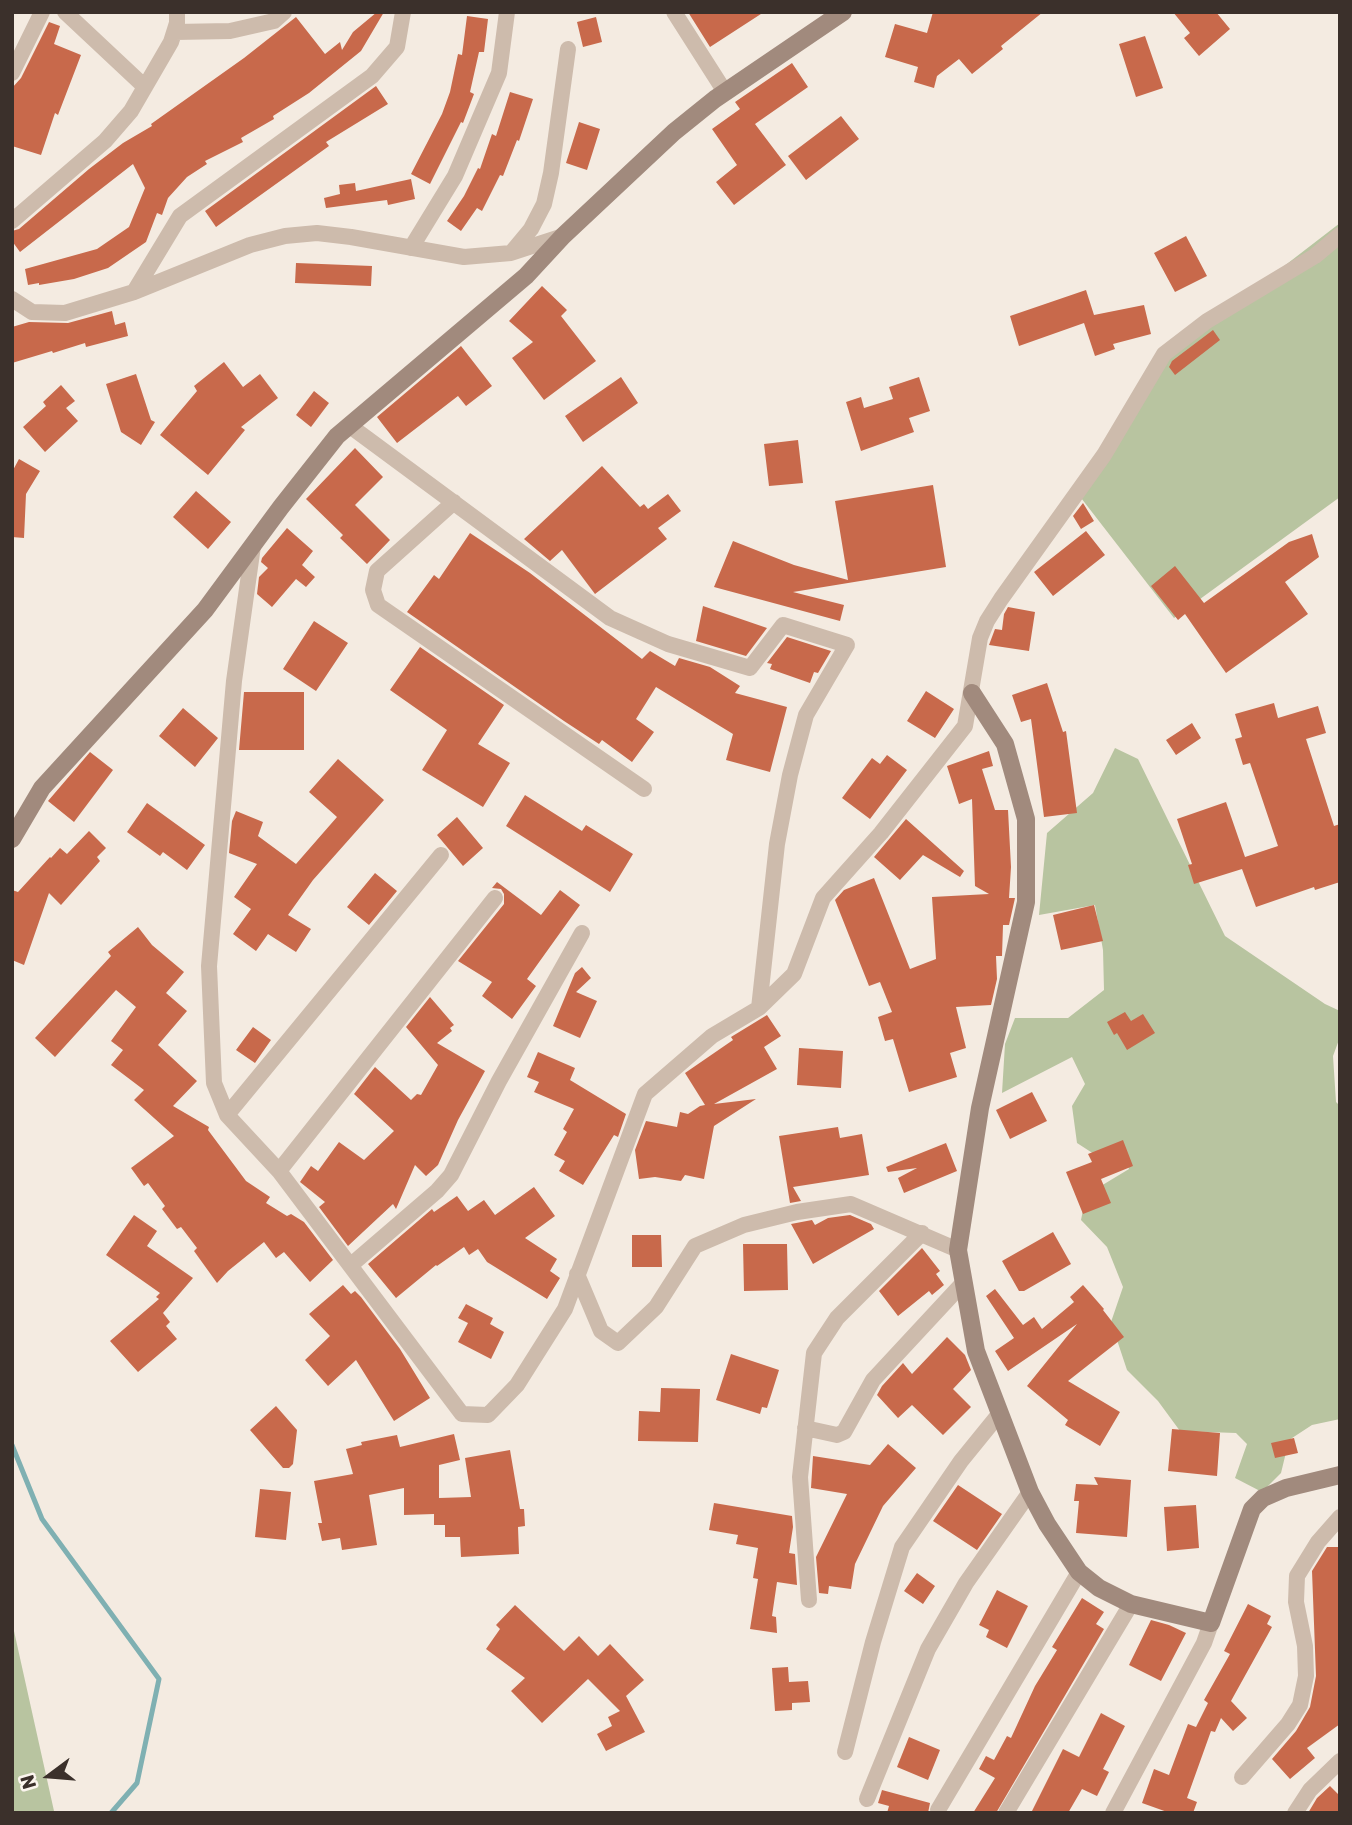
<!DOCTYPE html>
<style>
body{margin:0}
#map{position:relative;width:1352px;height:1825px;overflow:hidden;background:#f4ebe1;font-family:Rubik,sans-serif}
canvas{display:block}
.frame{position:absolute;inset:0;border:14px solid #3b302b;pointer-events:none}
.north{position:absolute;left:14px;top:1741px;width:70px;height:70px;-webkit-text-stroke:5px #fbf5ee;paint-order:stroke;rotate:254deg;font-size:19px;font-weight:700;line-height:28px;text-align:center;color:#3b302b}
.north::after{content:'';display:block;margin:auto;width:24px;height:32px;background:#3b302b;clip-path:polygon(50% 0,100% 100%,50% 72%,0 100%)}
</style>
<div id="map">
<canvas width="1352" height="1825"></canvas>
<div class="frame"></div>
<div class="north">N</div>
</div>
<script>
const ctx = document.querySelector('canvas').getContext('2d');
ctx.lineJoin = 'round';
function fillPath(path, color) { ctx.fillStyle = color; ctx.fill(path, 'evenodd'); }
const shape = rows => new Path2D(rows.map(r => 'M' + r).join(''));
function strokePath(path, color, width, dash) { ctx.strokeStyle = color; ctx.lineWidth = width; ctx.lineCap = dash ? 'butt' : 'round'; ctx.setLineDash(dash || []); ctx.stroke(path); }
fillPath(shape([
 [1340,223,1340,497,1174,618,1078,494,1170,354],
 [1115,748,1138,759,1225,936,1325,1004,1340,1011,1340,1037,1333,1056,1336,1102,1340,1106,1340,1419,1312,1425,1289,1440,1281,1473,1262,1492,1235,1478,1247,1444,1236,1433,1180,1431,1158,1401,1127,1370,1111,1322,1123,1287,1107,1247,1081,1220,1086,1195,1129,1169,1118,1143,1094,1154,1077,1143,1072,1106,1085,1084,1072,1057,1002,1093,1005,1044,1015,1018,1068,1018,1104,990,1103,950,1095,905,1039,915,1047,833,1093,793],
 [12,1622,54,1811,53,1813,12,1813]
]), '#b8c4a0');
strokePath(shape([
 [12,1445,42,1519,159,1679,137,1783,111,1813]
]), '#7fb0b2', 5);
fillPath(shape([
 [377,12,384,12,361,51,309,93,273,116,274,119,241,138,243,142,205,161,207,164,187,177,168,198,162,215,157,213,146,242,108,268,74,279,39,285,39,283,28,285,25,269,97,249,129,227,145,188,133,164,20,252,12,241,12,231,19,229,89,169,123,143,152,126,151,124,244,58,296,17,325,54,340,42,342,50,353,32],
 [688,12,764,12,710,47],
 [933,12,1043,12,1001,46,1003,49,972,74,959,59,937,76,934,88,914,82,918,67,885,57,895,24,927,33],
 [1173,12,1216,12,1230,29,1199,56,1184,38,1190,33],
 [467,16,488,19,484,52,479,52,470,92,474,94,463,123,461,122,430,184,411,174,442,114,450,92,458,54,462,55],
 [596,17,602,42,583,47,577,22],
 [49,22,60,26,54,44,81,55,58,115,55,113,41,155,12,146,12,88,21,78],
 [1145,36,1163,88,1136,97,1119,44],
 [792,63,808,87,755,124,786,165,734,205,716,182,737,165,712,129,740,109,735,102],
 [376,86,388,104,326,142,329,146,216,227,205,211],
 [510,92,533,99,519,141,517,140,503,176,500,175,482,211,477,208,461,231,447,221,464,196,478,168,480,169,492,134,496,136],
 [841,116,859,139,806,180,788,156],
 [579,122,600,129,587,170,566,163],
 [411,179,415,199,388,205,387,200,326,208,324,198,340,194,339,185,355,183,356,191],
 [1186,236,1207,276,1175,292,1154,253],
 [296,263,372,266,371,286,295,283],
 [542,286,567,310,561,316,596,361,544,400,512,358,533,342,509,321],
 [1086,290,1094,315,1144,305,1151,334,1113,344,1115,349,1095,356,1084,323,1019,346,1010,316],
 [112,311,115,325,125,322,128,336,86,347,85,343,53,353,52,351,12,363,12,327,29,322,68,323],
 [1213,330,1220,340,1175,375,1169,367,1172,361],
 [461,346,492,386,466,406,458,396,397,443,377,417],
 [224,362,243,387,260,374,278,398,241,427,245,430,208,475,160,435,197,391,194,386],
 [136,374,151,420,155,422,141,445,121,432,106,384],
 [621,377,638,403,583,442,565,416],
 [919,377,930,411,909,418,914,432,861,451,846,402,861,397,864,408,893,399,889,387],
 [61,385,75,401,66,408,78,421,45,452,23,427,46,406,43,402],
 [314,391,329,403,311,427,296,415],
 [798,440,803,483,769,486,764,444],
 [355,448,383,477,355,505,390,540,367,564,340,538,343,535,306,499],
 [19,459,40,471,26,494,24,538,12,537,12,472],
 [602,466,640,507,644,504,648,509,668,494,681,511,658,528,667,539,595,594,562,550,550,561,524,539],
 [933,485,946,567,793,592,844,605,840,621,714,587,733,541,794,565,848,580,835,501],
 [196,491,231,522,208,549,173,517],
 [1083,503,1094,521,1081,529,1073,516],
 [287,528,313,551,302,565,315,577,306,587,296,579,272,607,257,594,259,577,268,568,261,562,262,558],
 [1086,531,1105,555,1053,596,1034,572],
 [470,533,530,573,642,659,650,651,675,666,679,658,710,667,740,686,735,693,787,707,770,772,726,760,733,734,656,687,636,719,654,732,632,762,602,740,599,744,564,721,407,612,434,575,439,579],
 [1312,534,1319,557,1285,582,1308,614,1226,673,1185,614,1178,620,1151,586,1175,566,1204,603,1289,542],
 [703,606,767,628,746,656,696,641],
 [1008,607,1035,612,1029,651,989,645,995,629,1002,630,1004,614],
 [314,621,348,643,316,691,283,669],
 [787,637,831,651,818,673,814,672,810,683,770,669,772,664,767,663],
 [420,647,504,705,478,744,510,763,483,807,422,770,447,730,390,690],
 [1047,683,1063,732,1066,731,1077,813,1044,817,1031,719,1021,722,1012,695],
 [926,691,954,709,935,738,907,721],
 [244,692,304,692,304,750,239,750],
 [1274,703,1278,718,1318,706,1326,733,1306,739,1334,826,1340,824,1340,882,1315,890,1314,887,1256,907,1242,869,1194,884,1188,865,1192,864,1177,819,1226,802,1245,857,1278,846,1250,763,1243,765,1235,739,1242,737,1235,714],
 [183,708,218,738,195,767,159,736],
 [1192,723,1201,738,1176,755,1166,740],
 [989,751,993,766,982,769,995,810,1008,810,1011,867,1009,898,1015,898,1009,925,1003,925,1002,956,996,956,997,979,991,1005,956,1007,966,1048,950,1053,957,1077,909,1092,893,1039,885,1041,878,1017,892,1012,880,982,869,986,835,900,844,890,874,878,910,969,936,959,932,897,989,894,975,886,972,799,959,804,947,766],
 [90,752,113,770,74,822,48,801],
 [887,755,907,770,870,819,842,798,872,758,880,764],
 [338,759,384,800,313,880,288,915,311,929,296,952,268,934,256,951,233,934,251,909,234,897,257,864,229,853,232,821,236,811,263,822,258,836,296,864,337,817,309,792],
 [525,795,582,831,586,825,633,854,610,892,506,826],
 [147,803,205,845,187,870,163,852,160,856,127,832],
 [457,817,483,848,463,866,437,835],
 [906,819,964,871,960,877,923,855,900,880,874,857],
 [89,831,106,848,97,857,100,861,61,905,49,893,24,965,12,960,12,890,18,892,50,857,51,858,60,848,67,854],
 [375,873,397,891,369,925,347,907],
 [497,882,541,915,560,890,580,905,527,979,536,986,512,1019,482,996,492,982,458,961,504,904,504,894,501,889,492,888],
 [1094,905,1103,941,1061,950,1053,915],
 [138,927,152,945,184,972,166,993,187,1011,158,1045,197,1081,173,1106,209,1127,208,1130,246,1181,270,1197,266,1203,287,1216,291,1214,304,1222,333,1260,310,1282,284,1252,276,1258,264,1242,228,1271,217,1283,194,1251,197,1248,181,1227,177,1229,162,1209,165,1206,148,1183,144,1186,131,1168,174,1136,134,1100,144,1090,111,1065,123,1050,111,1041,136,1007,116,990,55,1057,35,1038,111,956,108,952],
 [582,967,591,978,576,992,597,1001,580,1038,553,1026,575,973],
 [430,997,454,1025,450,1028,452,1031,437,1043,485,1071,458,1120,438,1165,426,1176,415,1165,396,1209,393,1204,348,1246,319,1207,325,1202,300,1182,311,1166,318,1171,339,1142,364,1160,394,1131,354,1094,375,1067,411,1100,417,1094,421,1095,438,1065,406,1027],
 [1125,1012,1131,1021,1143,1014,1155,1033,1127,1050,1117,1033,1114,1035,1107,1022],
 [767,1015,781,1036,764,1047,777,1069,714,1104,756,1099,714,1126,704,1179,685,1175,681,1181,655,1177,639,1179,635,1150,646,1121,677,1127,680,1112,688,1114,700,1106,705,1105,685,1073,733,1040,731,1037],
 [253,1027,271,1040,255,1063,236,1050],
 [799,1048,843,1051,841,1088,797,1085],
 [538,1052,575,1068,570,1080,626,1114,618,1137,614,1135,583,1185,559,1171,565,1161,554,1155,567,1132,563,1129,574,1109,534,1092,539,1082,527,1077],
 [1032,1092,1047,1121,1010,1139,996,1110],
 [838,1127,840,1138,862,1134,869,1175,793,1187,801,1201,790,1203,779,1136],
 [1123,1140,1133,1166,1101,1179,1111,1203,1083,1214,1066,1172,1092,1162,1088,1154],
 [946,1143,957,1171,904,1193,898,1178,917,1168,888,1172,886,1167],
 [534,1187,555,1216,525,1238,557,1259,550,1271,560,1278,547,1299,487,1262,478,1249,469,1255,464,1247,437,1266,436,1265,396,1298,368,1264,432,1209,434,1212,457,1196,468,1211,484,1200,495,1215],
 [134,1215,157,1231,147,1246,193,1278,163,1313,170,1322,166,1326,177,1339,138,1372,110,1341,159,1299,156,1297,160,1293,106,1255],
 [850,1215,871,1224,874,1229,813,1264,791,1224,812,1220,815,1225,828,1218],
 [1053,1232,1071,1264,1024,1291,1019,1291,1002,1261],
 [632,1235,661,1235,662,1267,632,1267],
 [743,1244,787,1244,788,1290,744,1291],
 [922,1248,940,1271,936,1274,944,1285,932,1295,929,1291,898,1316,879,1291],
 [343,1285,351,1294,355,1291,361,1297,400,1349,430,1398,394,1421,356,1360,328,1386,305,1360,330,1336,309,1314],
 [1083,1285,1104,1309,1103,1310,1124,1337,1068,1381,1120,1412,1100,1446,1065,1425,1068,1420,1027,1386,1077,1324,1008,1371,995,1351,1014,1338,986,1296,995,1289,1023,1325,1034,1317,1042,1329,1074,1302,1070,1297],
 [466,1304,493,1318,490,1324,504,1332,491,1359,458,1342,468,1323,458,1318],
 [947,1337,965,1355,971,1370,953,1389,971,1407,943,1435,912,1405,898,1418,877,1395,882,1386,903,1363,912,1374],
 [731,1354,779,1370,767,1408,762,1407,760,1414,716,1400],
 [661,1388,700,1389,698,1442,638,1441,639,1411,660,1412],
 [276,1406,297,1430,293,1464,289,1468,283,1468,250,1430],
 [1172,1429,1220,1433,1217,1476,1168,1471],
 [454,1434,460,1460,439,1465,439,1498,471,1497,465,1458,510,1450,520,1509,524,1509,525,1526,518,1527,519,1554,461,1557,460,1537,445,1537,445,1525,434,1525,434,1514,404,1515,404,1488,369,1495,377,1545,342,1550,340,1538,322,1541,318,1523,322,1523,314,1481,353,1474,346,1449,362,1445,361,1442,397,1435,400,1447],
 [1294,1438,1298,1453,1275,1458,1271,1443],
 [888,1444,916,1468,883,1506,855,1564,851,1589,829,1586,828,1594,819,1593,816,1557,847,1494,811,1488,813,1456,870,1465],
 [1094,1477,1131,1480,1127,1537,1076,1533,1079,1501,1074,1501,1076,1484,1098,1485],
 [958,1485,1002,1514,977,1550,933,1521],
 [260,1489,291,1492,286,1540,255,1537],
 [714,1503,792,1516,793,1527,789,1553,795,1554,797,1585,777,1582,772,1616,776,1617,777,1633,750,1629,758,1579,753,1578,758,1548,736,1544,738,1535,709,1530],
 [1196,1505,1199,1548,1167,1551,1164,1507],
 [1327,1547,1340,1547,1340,1724,1307,1748,1315,1758,1290,1779,1272,1759,1296,1731,1310,1707,1316,1676,1312,1571],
 [917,1573,935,1586,923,1604,904,1591],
 [997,1590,1028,1606,1007,1648,986,1637,989,1630,979,1625],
 [1082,1598,1104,1612,1096,1624,1104,1629,996,1813,973,1813,995,1778,979,1769,986,1756,994,1760,1007,1736,1011,1738,1035,1686,1057,1650,1052,1647],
 [1248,1604,1271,1616,1267,1624,1272,1627,1231,1701,1247,1718,1233,1731,1221,1718,1215,1732,1211,1731,1187,1798,1197,1802,1193,1813,1170,1813,1142,1803,1154,1769,1169,1775,1188,1724,1196,1727,1208,1703,1204,1700,1230,1654,1224,1651],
 [515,1605,564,1651,579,1636,598,1656,610,1644,644,1680,626,1696,645,1732,606,1751,597,1734,612,1726,608,1717,620,1711,588,1679,542,1723,511,1691,525,1678,486,1649,500,1629,496,1625],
 [1151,1620,1169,1625,1186,1633,1161,1681,1129,1665],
 [788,1667,789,1682,808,1681,810,1702,792,1703,792,1710,775,1711,772,1668],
 [1101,1713,1125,1726,1103,1769,1109,1772,1097,1796,1082,1789,1068,1813,1031,1813,1063,1749,1079,1757],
 [909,1737,940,1750,928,1780,897,1767],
 [1330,1786,1340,1796,1340,1813,1308,1813,1317,1798],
 [882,1790,930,1803,928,1813,887,1813,889,1806,878,1803]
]), '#c8694b');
strokePath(shape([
 [65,12,145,87],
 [674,12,725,92],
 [175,32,230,31,274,21,284,12],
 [12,73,42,12],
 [12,221,105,141,131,111,171,42,177,23,177,12],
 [411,248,455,176,499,73,507,12],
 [511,253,531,229,544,204,551,173,568,49],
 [134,292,180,216,372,76,397,47,403,12],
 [12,299,32,312,65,313,134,292,250,245,285,236,317,233,351,237,464,257,511,253,563,236],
 [350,426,610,618,668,644,750,668,783,625,847,645,806,715,790,775,777,844,759,1008],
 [454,502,377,571,373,590,378,605,644,789],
 [253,546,234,681,209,966,214,1083,227,1115,279,1171,462,1414,488,1415,517,1385,565,1309,645,1094,712,1036,759,1008,794,974,823,898,881,833,965,726,980,638,987,621,1001,599,1104,455,1164,354,1207,321,1315,256,1340,235],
 [227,1115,441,855],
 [279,1171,495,898],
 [351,1265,437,1191,451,1175,499,1081,582,933],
 [577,1274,601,1331,618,1343,656,1307,695,1246,744,1225,797,1212,851,1204,958,1250],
 [805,1428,837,1435,844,1432,873,1380,964,1282],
 [809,1600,800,1477,814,1353,837,1318,922,1233],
 [845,1752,873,1642,902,1547,961,1461,1000,1413],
 [1242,1777,1288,1724,1300,1705,1306,1676,1305,1646,1296,1602,1297,1576,1318,1542,1340,1517],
 [867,1799,928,1649,966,1583,1030,1492],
 [938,1810,1079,1572],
 [1006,1813,1131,1604],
 [1113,1813,1204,1643,1211,1623],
 [1295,1813,1310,1790,1340,1761]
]), '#cdbbac', 16);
strokePath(shape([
 [972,693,1005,744,1026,819,1026,902,980,1108,958,1250,976,1351,1030,1492,1047,1524,1079,1572,1099,1588,1131,1604,1211,1623,1252,1509,1263,1498,1286,1488,1340,1475],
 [12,839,42,788,205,610,281,507,337,436,526,276,563,236,674,132,715,99,843,12]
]), '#a18a7d', 18);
</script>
